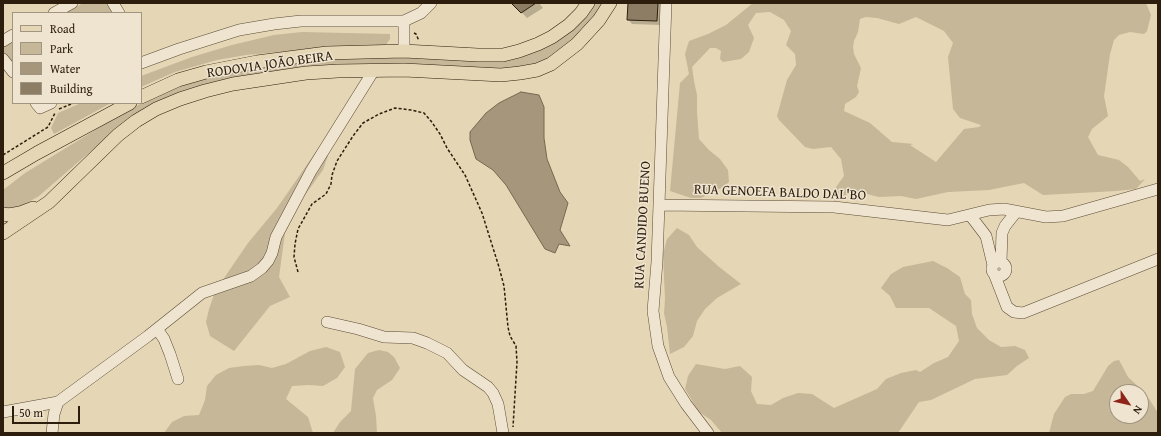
<!DOCTYPE html>
<meta charset="utf-8">
<style>
body{margin:0}
#map{position:relative;width:1161px;height:436px;overflow:hidden;background:#e5d6b5;font-family:"Gentium Book Plus",serif}
canvas{display:block}
.frame{position:absolute;inset:0;border:4px solid #2d1d0c;pointer-events:none}
.legend{position:absolute;left:12px;top:12px;width:130px;height:92px;box-sizing:border-box;background:#eee4cf;border:1px solid #a19481;margin:0;padding:5px 7px;list-style:none;font-size:12px;color:#2d1d0c}
.legend li{display:flex;align-items:center;gap:8px;height:20px}
.legend b{width:20px;border:1px solid #a19481}
.north{position:absolute;left:1109px;top:384px;width:40px;height:40px;box-sizing:border-box;background:#eee4cf;border:1px solid #a19481;border-radius:50%;rotate:124deg;font-size:11px;font-weight:700;line-height:16px;text-align:center;color:#2d1d0c}
.north::after{content:'';display:block;margin:auto;width:14px;height:18px;background:#8f2418;clip-path:polygon(50% 0,100% 100%,50% 72%,0 100%)}
.scale{position:absolute;left:12px;top:406px;width:68px;height:18px;box-sizing:border-box;border:2px solid #2d1d0c;border-top:0;padding-left:5px;font-size:12px;line-height:14px;white-space:nowrap;color:#2d1d0c;-webkit-text-stroke:3px #eee4cf;paint-order:stroke}
</style>
<div id="map">
<canvas width="1161" height="436"></canvas>
<div class="frame"></div>
<ul class="legend">
<li><b style="height:5px;background:#e5d6b5"></b>Road</li>
<li><b style="height:11px;background:#c6b798"></b>Park</li>
<li><b style="height:11px;background:#a6977c"></b>Water</li>
<li><b style="height:11px;background:#8d7d64"></b>Building</li>
</ul>
<div class="north">N</div>
<div class="scale">50 m</div>
</div>
<script>
const ctx = document.querySelector('canvas').getContext('2d');
ctx.lineJoin = 'round';
function fillPath(path, color) { ctx.fillStyle = color; ctx.fill(path, 'evenodd'); }
const shape = rows => new Path2D(rows.map(r => 'M' + r).join(''));
function strokePath(path, color, width, dash) { ctx.strokeStyle = color; ctx.lineWidth = width; ctx.lineCap = dash ? 'butt' : 'round'; ctx.setLineDash(dash || []); ctx.stroke(path); }
function label(font, color, halo, rows, align = 'center') {
  ctx.font = font + ' "Gentium Book Plus",serif'; ctx.lineWidth = 3; ctx.setLineDash([]); ctx.textBaseline = 'middle'; ctx.strokeStyle = halo; ctx.fillStyle = color; for (const [text, x, y, turn = 0] of rows) {
    ctx.save(); ctx.translate(x, y); ctx.rotate((+turn || 0) * Math.PI / 180); ctx.textAlign = isNaN(turn) ? turn : align; if (halo) ctx.strokeText(text, 0, 0); ctx.fillText(text, 0, 0); ctx.restore();
  }
}
fillPath(shape([
 [83,3,109,3,115,13,65,13],
 [594,3,604,3,595,16,574,39,552,56,529,67,503,69,401,64,338,65,230,79,189,89,114,131,39,196,18,208,7,209,3,207,3,190,25,173,128,110,162,93,186,84,223,74,295,62,363,56,504,60],
 [753,3,1146,3,1151,15,1147,31,1144,34,1130,32,1119,35,1114,40,1110,54,1104,96,1108,116,1092,129,1088,137,1098,155,1119,160,1128,167,1140,181,1145,179,1136,189,1116,191,1043,195,1024,183,989,190,948,192,916,199,901,196,879,197,855,191,834,201,834,190,844,176,841,159,831,147,813,149,805,147,779,120,777,116,787,80,796,65,795,54,786,45,791,31,784,20,770,12,756,13,748,25,754,38,749,52,741,59,723,62,720,59,721,51,716,48,710,48,692,67,694,81,697,95,697,112,699,139,709,150,720,159,728,170,729,182,723,187,701,198,691,198,670,191,680,83,689,74,685,54,689,41,708,34,726,25],
 [866,17,877,18,899,24,916,17,944,31,953,43,948,57,953,109,960,118,981,125,979,127,964,129,936,162,910,145,914,144,892,142,870,123,844,111,845,104,856,97,859,92,857,86,861,68,854,54,853,47,854,41,858,32,860,19],
 [302,32,390,34,390,39,385,46,344,46,246,55,217,60,175,72,141,87,141,76,192,57,232,45,274,35],
 [13,42,13,65,3,53,3,47],
 [81,103,111,103,54,134,51,128,58,113],
 [322,143,328,156,323,170,305,195,285,233,279,277,290,297,270,306,234,351,210,336,206,322,209,309,214,295,222,281,248,243,277,208],
 [677,228,689,235,697,247,718,266,741,284,717,298,705,309,697,321,693,336,684,347,670,354,667,327,664,313,665,299,663,254,667,239],
 [933,261,947,268,960,277,965,294,971,300,972,314,977,328,989,340,1001,347,1015,346,1025,350,1029,358,1017,366,1007,375,975,379,931,400,919,402,898,433,722,433,711,420,699,412,685,389,688,376,696,364,725,369,740,366,752,377,751,391,757,404,771,405,783,398,798,393,812,394,834,408,877,389,886,379,901,373,916,370,920,372,934,363,948,357,959,341,956,326,929,308,896,308,890,296,881,288,891,274,903,267],
 [326,347,340,352,345,367,337,378,323,386,309,385,292,386,286,399,308,417,313,433,164,433,172,422,184,416,199,415,205,400,207,386,216,375,229,368,244,366,259,365,272,368,286,364,310,351],
 [379,350,388,352,394,357,400,368,392,380,377,390,373,398,376,416,377,433,333,433,340,422,351,411,355,369,368,353],
 [1119,360,1128,377,1146,394,1158,413,1158,433,1049,433,1054,414,1065,397,1071,394,1084,394,1093,391,1108,366,1114,361],
 [1117,392,1141,392,1141,416,1117,416]
]), '#c6b798');
const water = shape([
 [521,92,539,95,544,107,544,138,547,159,560,192,568,203,560,230,570,246,559,244,555,253,545,249,506,185,493,170,476,159,470,140,470,132,486,113,499,103,521,92]
]);
fillPath(water, '#a6977c');
strokePath(water, '#76664f', 1);
fillPath(shape([
 [513,3,539,3,543,8,527,18],
 [629,3,662,3,661,25,632,24,628,19]
]), '#0003');
const building = shape([
 [511,3,536,3,521,13,511,3],
 [628,3,658,3,657,21,627,20,628,3]
]);
fillPath(building, '#8d7d64');
strokePath(building, '#2d1d0c', 1);
const minor = shape([
 [113,3,119,13],
 [666,3,657,262,653,311,658,346,669,377,686,404,708,433],
 [54,13,72,3],
 [404,21,404,51],
 [3,41,13,35],
 [3,59,13,72],
 [141,63,179,49,239,30,274,24,301,21,404,21,421,13,431,3],
 [36,103,40,108,51,103],
 [659,205,834,207,948,220,989,210,1004,209,1046,217,1063,216,1158,189],
 [970,215,986,236,993,265],
 '992 269a7 7 0 1 1 14 0a7 7 0 1 1-14 0Z',
 [1001,262,1002,233,1005,226,1016,212],
 [995,276,1007,307,1014,312,1023,313,1158,259],
 [327,322,358,329,384,337,413,338,427,343,447,353,463,370,488,387,493,393,498,404,503,433],
 [157,329,164,339,170,354,178,379],
 [3,412,58,402,148,336,202,293,251,276,262,268,268,261,272,253,276,237,311,171,374,70],
 [52,433,54,414,58,402]
]);
const major = shape([
 [141,97,178,80,206,72,257,62,327,53,404,51,478,55,503,55,519,51,538,44,552,37,569,25,581,13,588,3],
 [3,173,37,153,130,103],
 [3,214,9,215,20,213,33,208],
 [3,233,49,202,118,135,136,121,156,109,180,99,205,91,233,84,306,73,338,71,404,70,501,75,520,73,537,70,551,64,577,44,599,20,610,3]
]);
strokePath(minor, '#5b4b36', 12);
strokePath(major, '#2d1d0c', 14);
strokePath(shape([
 [414,33,416,34,419,41],
 [59,109,74,103],
 [3,155,48,127,55,113],
 [298,272,294,257,295,244,298,229,312,204,326,194,331,184,332,175,337,161,353,136,363,123,379,114,395,108,411,110,424,113,431,121,440,134,447,148,465,175,482,213,499,267,504,286,508,327,510,336,516,346,517,362,513,427]
]), '#2d1d0c', 1.5, [3, 2]);
strokePath(minor, '#eee4cf', 11);
strokePath(major, '#e5d6b5', 13);
label('14px', '#2d1d0c', '#eee4cf', [
 ["RODOVIA JOÃO BEIRA",270,65,-8],
 ["RUA GENOEFA BALDO DAL'BO",780,193,2],
 ["RUA CANDIDO BUENO",643,225,-87]
]);
</script>
